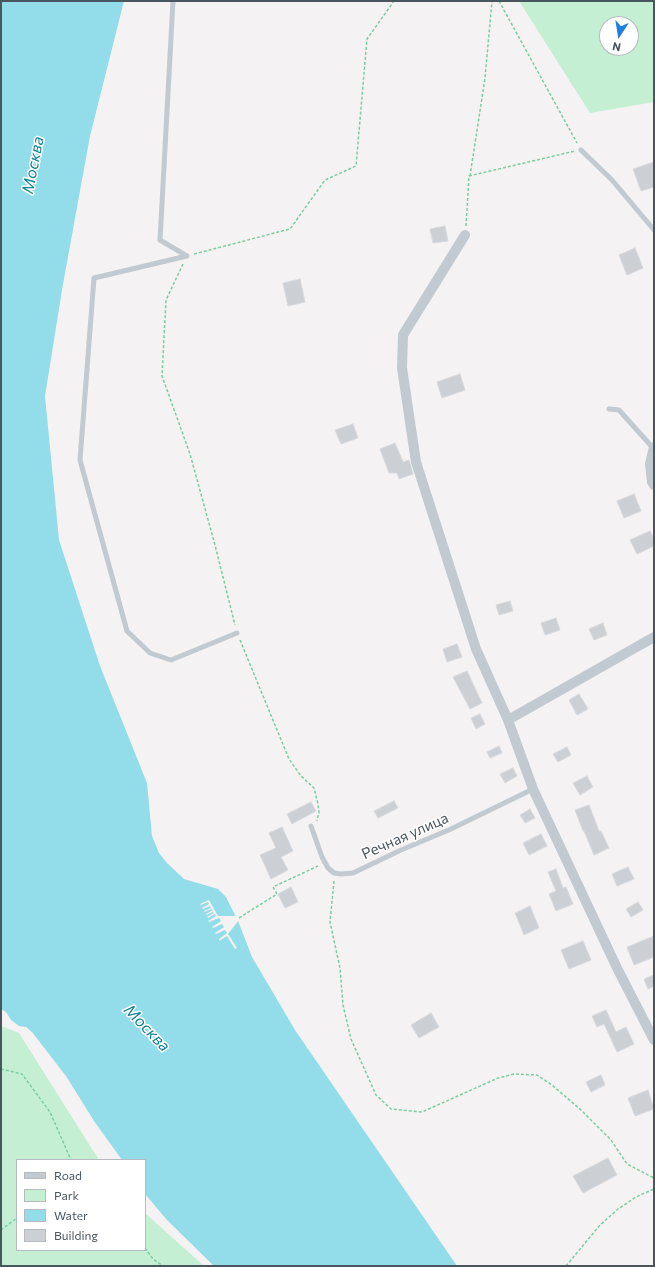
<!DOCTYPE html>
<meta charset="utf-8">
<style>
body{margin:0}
#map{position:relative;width:655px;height:1267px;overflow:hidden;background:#f4f2f2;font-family:Commissioner,sans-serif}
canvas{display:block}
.frame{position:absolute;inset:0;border:2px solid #4a565f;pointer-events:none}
.legend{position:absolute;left:16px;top:1159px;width:130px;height:92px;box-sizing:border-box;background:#fff;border:1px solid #b7bbbf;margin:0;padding:5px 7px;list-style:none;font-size:12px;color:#4a565f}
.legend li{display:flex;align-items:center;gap:8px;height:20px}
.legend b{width:20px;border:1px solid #b7bbbf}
.north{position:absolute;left:599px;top:16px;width:40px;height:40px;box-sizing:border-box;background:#fff;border:1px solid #b7bbbf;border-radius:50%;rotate:192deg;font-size:11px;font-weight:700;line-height:16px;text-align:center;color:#4a565f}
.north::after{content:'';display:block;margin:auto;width:14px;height:18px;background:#217de0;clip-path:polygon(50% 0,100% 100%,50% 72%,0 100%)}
</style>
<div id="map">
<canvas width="655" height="1267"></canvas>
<div class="frame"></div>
<ul class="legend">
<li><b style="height:5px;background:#c1cad0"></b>Road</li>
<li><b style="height:11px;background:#c4efd2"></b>Park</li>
<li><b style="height:11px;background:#93dcea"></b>Water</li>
<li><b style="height:11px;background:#cccfd4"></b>Building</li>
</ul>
<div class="north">N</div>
</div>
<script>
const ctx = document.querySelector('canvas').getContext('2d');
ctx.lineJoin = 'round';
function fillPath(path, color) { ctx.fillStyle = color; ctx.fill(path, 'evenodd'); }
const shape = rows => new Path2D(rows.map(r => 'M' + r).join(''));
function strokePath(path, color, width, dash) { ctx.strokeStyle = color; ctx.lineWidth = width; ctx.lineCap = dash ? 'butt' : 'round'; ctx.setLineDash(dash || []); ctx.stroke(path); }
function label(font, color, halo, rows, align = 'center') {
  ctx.font = font + ' Commissioner,sans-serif'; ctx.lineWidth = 3; ctx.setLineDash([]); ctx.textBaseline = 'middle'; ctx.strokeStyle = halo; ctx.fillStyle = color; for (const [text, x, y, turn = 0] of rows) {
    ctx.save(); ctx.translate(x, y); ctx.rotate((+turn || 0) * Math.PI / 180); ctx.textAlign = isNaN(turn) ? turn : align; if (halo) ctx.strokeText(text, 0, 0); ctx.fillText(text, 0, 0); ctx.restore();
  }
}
fillPath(shape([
 [519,1,654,1,654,102,590,113],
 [607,24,631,24,631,48,607,48],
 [1,1026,19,1033,99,1160,17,1160,17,1250,145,1250,145,1213,204,1266,1,1266]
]), '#c4efd2');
fillPath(shape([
 [1,1,124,1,90,136,63,284,45,396,59,540,100,666,147,783,152,836,159,853,167,863,184,879,218,889,226,897,238,921,252,957,295,1030,457,1266,214,1266,167,1220,145,1194,145,1160,122,1160,94,1121,66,1076,32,1032,26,1027,19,1026,11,1020,6,1012,1,1009]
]), '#93dcea');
fillPath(shape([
 [209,900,218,916,237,916,239,920,228,934,237,948,235,949,227,936,219,941,219,939,227,933,225,930,216,934,215,933,224,927,222,924,213,928,212,927,221,921,219,918,209,922,208,921,216,916,215,914,208,918,207,917,214,913,213,912,206,915,206,914,213,910,212,909,204,912,204,911,211,908,210,906,203,909,202,908,209,904,208,902,201,905,200,904]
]), '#f4f2f2');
const building = shape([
 [654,162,654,187,641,191,633,169,654,162],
 [445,226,448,241,433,243,430,229,445,226],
 [635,248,643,268,627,275,619,255,635,248],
 [300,279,305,302,288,306,283,283,300,279],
 [460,374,465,390,442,398,437,382,460,374],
 [353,424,358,438,341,444,335,430,353,424],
 [395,443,403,462,409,460,413,474,399,479,397,473,389,473,380,449,395,443],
 [634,494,641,511,624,518,617,501,634,494],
 [650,531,654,539,654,546,637,554,630,540,650,531],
 [510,601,513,611,499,615,496,605,510,601],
 [556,618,560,630,545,635,541,623,556,618],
 [603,623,607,635,594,640,589,629,603,623],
 [457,644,462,657,447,662,443,649,457,644],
 [467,671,482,703,470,709,453,677,467,671],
 [579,694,588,709,577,715,569,700,579,694],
 [480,714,485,724,476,729,471,718,480,714],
 [499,746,502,753,490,758,487,752,499,746],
 [567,747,571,755,558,762,553,754,567,747],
 [513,768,517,776,505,783,500,774,513,768],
 [587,776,593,787,580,795,573,783,587,776],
 [394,801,398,808,378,818,374,811,394,801],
 [311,802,316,811,292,824,287,814,311,802],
 [589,805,599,831,601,831,609,848,594,855,584,831,583,831,575,810,589,805],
 [530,809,535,818,525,823,520,815,530,809],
 [282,827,293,851,281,857,288,870,271,879,260,855,276,848,269,833,282,827],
 [541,834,547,846,529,855,523,843,541,834],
 [628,867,634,879,617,886,612,874,628,867],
 [556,869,563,888,566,887,573,904,556,911,549,894,556,891,548,872,556,869],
 [291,887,298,902,285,908,278,894,291,887],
 [638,902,643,910,631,917,626,909,638,902],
 [530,906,539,928,524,935,515,913,530,906],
 [654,936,654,957,634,965,627,947,654,936],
 [583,941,591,960,569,969,561,950,583,941],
 [654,975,654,986,648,989,644,979,654,975],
 [606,1010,616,1032,626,1027,634,1044,617,1052,604,1024,597,1027,592,1016,606,1010],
 [431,1013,439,1027,419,1038,411,1025,431,1013],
 [601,1075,605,1085,591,1092,586,1082,601,1075],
 [648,1090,654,1109,635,1116,628,1098,648,1090],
 [608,1158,617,1175,583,1193,573,1176,608,1158]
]);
fillPath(building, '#cccfd4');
strokePath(building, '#d7d9dd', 1);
strokePath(shape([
 [499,1,577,143],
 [470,176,485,78,492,1],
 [466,226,469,176,575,151],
 [194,254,290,229,325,180,356,166,367,39,394,1],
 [183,264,166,300,162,376,190,454,215,545,235,625],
 [240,640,289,759,301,776,314,788,318,804,319,812,317,821],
 [334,881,330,922,340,968,343,1005,351,1039,376,1095,391,1109,422,1112,498,1078,514,1074,537,1075,552,1085,581,1110,611,1140,627,1164,654,1178],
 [239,918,277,894,273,887,318,866],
 [1,1069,22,1074,50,1112,71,1160],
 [1,1230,17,1218],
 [145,1248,153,1259,163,1266],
 [566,1266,600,1225,618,1209,636,1197,654,1189]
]), '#7ccca1', 1.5, [3, 2]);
strokePath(shape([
 [173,1,160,240,187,256,94,278,80,460,127,631,150,653,171,660,237,633],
 [581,150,612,180,654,230],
 [609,409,619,410,653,448],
 [311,826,322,857,328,868,334,873,341,874,353,873,401,850,451,829,533,789]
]), '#c1cad0', 5);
strokePath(shape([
 [465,235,403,335,402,368,416,462,476,649,508,720,533,789,617,968,654,1040],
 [654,447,650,464,652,482,654,485],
 [508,720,654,637]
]), '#c1cad0', 10);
label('15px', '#4a565f', '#fff', [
 ["Речная улица",405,836,-24]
]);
label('italic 16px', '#117f94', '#fff', [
 ["Москва",33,165,-79],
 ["Москва",147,1028,46]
]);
</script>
